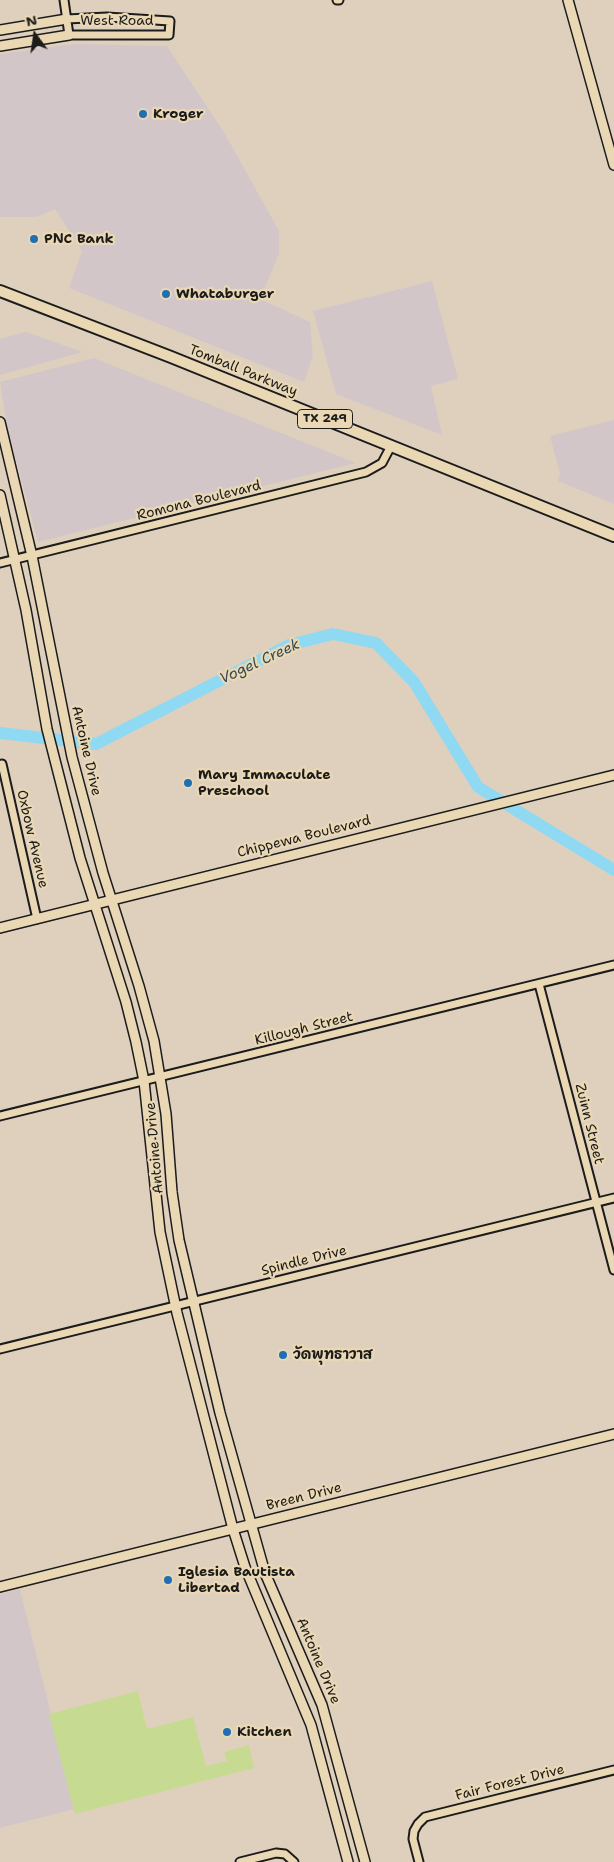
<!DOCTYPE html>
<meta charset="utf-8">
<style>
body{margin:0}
#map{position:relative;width:614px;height:1862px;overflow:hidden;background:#dfd0be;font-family:"Shantell Sans",sans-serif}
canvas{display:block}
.north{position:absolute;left:10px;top:10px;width:50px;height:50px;-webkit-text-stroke:4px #ead8b5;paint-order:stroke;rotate:346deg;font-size:14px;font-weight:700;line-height:20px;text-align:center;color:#1c1c1c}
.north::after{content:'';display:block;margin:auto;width:18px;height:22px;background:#1c1c1c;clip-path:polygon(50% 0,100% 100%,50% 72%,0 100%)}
</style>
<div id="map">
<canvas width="614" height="1862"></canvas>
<div class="north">N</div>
</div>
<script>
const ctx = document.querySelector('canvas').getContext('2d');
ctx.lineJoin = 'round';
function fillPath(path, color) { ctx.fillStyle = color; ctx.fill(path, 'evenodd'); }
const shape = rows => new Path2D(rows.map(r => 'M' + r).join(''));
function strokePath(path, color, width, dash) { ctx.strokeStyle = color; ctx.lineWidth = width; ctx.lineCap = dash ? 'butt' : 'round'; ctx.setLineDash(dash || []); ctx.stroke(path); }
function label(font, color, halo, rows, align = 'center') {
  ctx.font = font + ' "Shantell Sans","Playpen Sans Thai",sans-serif'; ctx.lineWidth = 4.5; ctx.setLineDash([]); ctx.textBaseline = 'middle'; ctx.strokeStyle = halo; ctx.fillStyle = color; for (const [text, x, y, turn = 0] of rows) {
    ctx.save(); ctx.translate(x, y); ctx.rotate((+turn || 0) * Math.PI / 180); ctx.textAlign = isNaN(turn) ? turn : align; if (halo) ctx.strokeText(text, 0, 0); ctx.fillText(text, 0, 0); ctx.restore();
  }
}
fillPath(shape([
 [74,44,167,46,225,134,279,231,279,254,260,299,310,322,313,356,304,382,69,288,82,251,55,209,37,217,0,217,0,54],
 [432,281,458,379,431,386,442,435,336,394,313,311],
 [26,332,83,352,0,375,0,339],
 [94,358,356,463,38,542,7,426,0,382],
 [614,420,614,504,558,481,560,474,550,436],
 [20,1589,75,1809,0,1828,0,1594]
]), '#d2c6c8');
fillPath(shape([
 [138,1691,147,1729,193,1717,206,1766,227,1761,224,1752,249,1745,254,1768,75,1814,49,1714]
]), '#c6db91');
strokePath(shape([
 [0,733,96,744,289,645,333,634,376,643,414,682,478,787,614,870]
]), '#90d9f2', 12);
const minor = shape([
 [64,0,69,35,169,35,170,21,107,17,67,19],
 [337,0,339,0],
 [0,563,366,472,382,463,391,446],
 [2,764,37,919],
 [539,984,614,1270],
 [0,1116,614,965],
 [0,1349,614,1198],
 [240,1862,276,1853,285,1854,294,1862],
 [419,1862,413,1839,414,1831,418,1824,425,1817,614,1770]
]);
const tertiary = shape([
 [568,0,614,165],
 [0,30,67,19],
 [0,46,69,35],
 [0,928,614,775],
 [0,1587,614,1434]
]);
const secondary = shape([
 [0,422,32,556,72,757,103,873,139,986,154,1041,166,1114,172,1192,179,1240,220,1413,265,1573,322,1705,365,1862],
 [0,495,26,610,47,729,80,858,126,1002,136,1042,144,1081,160,1232,177,1313,233,1529,245,1567,311,1725,348,1862]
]);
const primary = shape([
 [0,291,171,357,614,536]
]);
strokePath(minor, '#1c1c1c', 11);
strokePath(tertiary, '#1c1c1c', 12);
strokePath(secondary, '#1c1c1c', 12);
strokePath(primary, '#1c1c1c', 14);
strokePath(minor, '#ead8b5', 7);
strokePath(tertiary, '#ead8b5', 9);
strokePath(secondary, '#ead8b5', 9);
strokePath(primary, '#ead8b5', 10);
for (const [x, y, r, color] of [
 [143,114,5,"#1f6fb2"],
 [34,239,5,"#1f6fb2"],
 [166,294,5,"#1f6fb2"],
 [188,783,5,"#1f6fb2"],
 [283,1355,5,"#1f6fb2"],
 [168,1580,5,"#1f6fb2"],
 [227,1732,5,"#1f6fb2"]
]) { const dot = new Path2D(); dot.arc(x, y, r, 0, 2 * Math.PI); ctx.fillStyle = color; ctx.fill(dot); strokePath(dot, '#ead8b5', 2); }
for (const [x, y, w] of [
 [325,419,55]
]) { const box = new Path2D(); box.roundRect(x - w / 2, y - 9.5, w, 19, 4); ctx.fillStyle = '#ead8b5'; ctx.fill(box); strokePath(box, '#1c1c1c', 1); }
label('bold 12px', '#1c1c1c', null, [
 ["TX 249",325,419]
]);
label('14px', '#1c1c1c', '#ead8b5', [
 ["West Road",117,21],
 ["Tomball Parkway",243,371,22],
 ["Romona Boulevard",199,501,-14],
 ["Antoine Drive",86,751,77],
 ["Chippewa Boulevard",304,837,-14],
 ["Oxbow Avenue",32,839,77],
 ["Killough Street",304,1029,-14],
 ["Zuinn Street",589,1124,76],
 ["Antoine Drive",155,1148,-95],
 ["Spindle Drive",304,1261,-14],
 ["Breen Drive",304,1497,-14],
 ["Antoine Drive",318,1661,67],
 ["Fair Forest Drive",510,1783,-14]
]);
label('bold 14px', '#1c1c1c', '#ead8b5', [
 ["Kroger",153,114],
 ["PNC Bank",44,239],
 ["Whataburger",176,294],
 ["Mary Immaculate",198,775],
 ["Preschool",198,791],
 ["วัดพุทธาวาส",293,1355],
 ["Iglesia Bautista",178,1572],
 ["Libertad",178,1588],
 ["Kitchen",237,1732]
], 'left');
label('italic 15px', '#394b52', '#ead8b5', [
 ["Vogel Creek",260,662,-25]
]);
</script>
